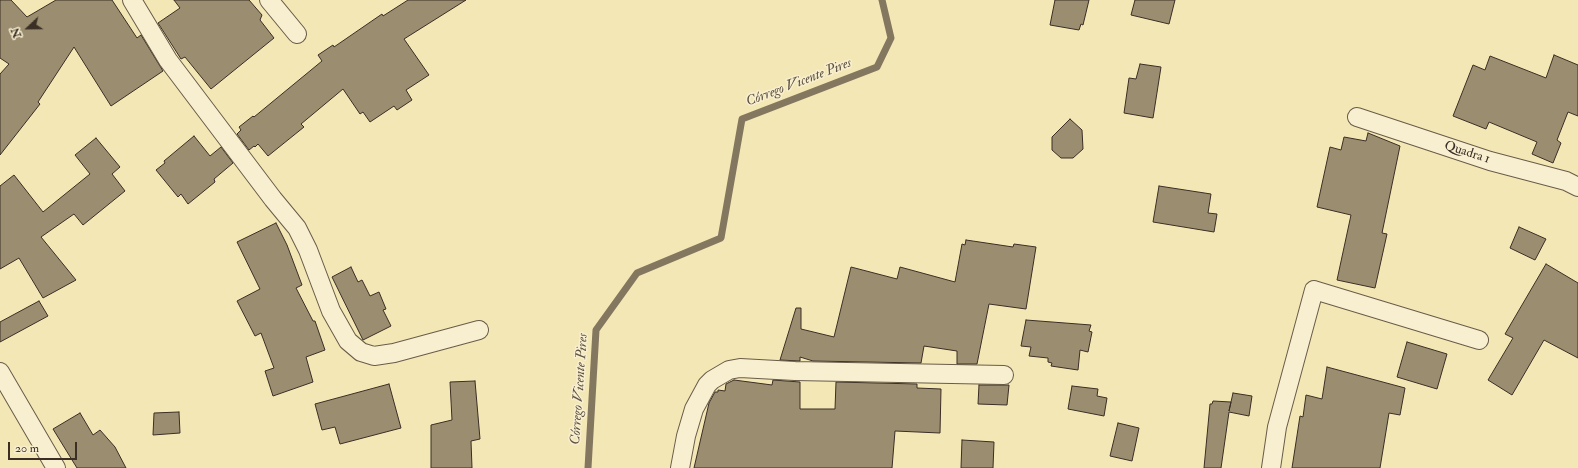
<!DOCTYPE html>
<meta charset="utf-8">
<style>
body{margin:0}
#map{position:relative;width:1578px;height:468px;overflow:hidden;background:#f4e7b6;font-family:"IM FELL Double Pica",serif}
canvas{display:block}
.north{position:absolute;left:8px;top:8px;width:40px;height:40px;-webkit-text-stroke:3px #f8efd0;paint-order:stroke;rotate:248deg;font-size:11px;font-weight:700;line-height:16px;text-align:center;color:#3a2e25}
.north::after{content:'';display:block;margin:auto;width:14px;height:18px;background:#3a2e25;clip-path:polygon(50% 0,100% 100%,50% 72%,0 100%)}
.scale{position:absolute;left:8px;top:442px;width:69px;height:18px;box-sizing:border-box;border:2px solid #3a2e25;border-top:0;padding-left:5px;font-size:12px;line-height:14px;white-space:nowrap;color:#3a2e25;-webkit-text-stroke:3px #f8efd0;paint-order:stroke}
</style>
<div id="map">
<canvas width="1578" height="468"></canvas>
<div class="north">N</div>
<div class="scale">20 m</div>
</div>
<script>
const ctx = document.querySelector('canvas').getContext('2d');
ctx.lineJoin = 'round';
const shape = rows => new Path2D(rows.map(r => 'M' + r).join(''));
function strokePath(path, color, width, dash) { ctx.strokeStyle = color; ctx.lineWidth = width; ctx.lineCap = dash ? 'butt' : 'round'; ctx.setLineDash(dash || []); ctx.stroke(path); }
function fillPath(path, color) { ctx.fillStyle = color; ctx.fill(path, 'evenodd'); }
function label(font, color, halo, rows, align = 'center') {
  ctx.font = font + ' "IM FELL Double Pica",serif'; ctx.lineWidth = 3; ctx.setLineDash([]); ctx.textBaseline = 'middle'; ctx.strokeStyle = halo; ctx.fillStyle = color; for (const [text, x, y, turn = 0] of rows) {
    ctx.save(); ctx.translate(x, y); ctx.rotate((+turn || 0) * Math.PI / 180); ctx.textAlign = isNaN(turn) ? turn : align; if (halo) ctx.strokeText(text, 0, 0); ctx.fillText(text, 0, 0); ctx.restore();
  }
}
strokePath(shape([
 [588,468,596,330,637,273,721,238,742,119,877,67,891,38,882,0]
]), '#84775f', 7);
const building = shape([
 [0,0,11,0,27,17,56,0,112,0,137,38,141,35,163,71,111,106,74,47,38,102,40,104,0,155,0,74,9,64,0,58,0,0],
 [174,0,249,0,262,15,260,20,274,38,211,89,185,57,181,59,158,23,180,8,174,0],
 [408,0,466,0,404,39,429,75,406,90,412,100,397,110,394,106,370,122,363,112,360,114,343,89,301,124,304,127,268,156,258,144,255,147,254,146,249,150,237,134,241,130,239,127,253,116,254,117,322,61,318,55,333,45,334,47,382,14,383,16,408,0],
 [1055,0,1089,0,1083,25,1081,24,1079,30,1050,25,1055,0],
 [1135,0,1175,0,1169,24,1131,15,1135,0],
 [1554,55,1578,65,1578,116,1568,112,1557,140,1561,143,1553,163,1532,154,1537,142,1489,122,1486,129,1453,116,1473,65,1485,70,1490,56,1546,78,1554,55],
 [1140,64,1161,67,1153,118,1124,113,1129,78,1136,79,1140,64],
 [1070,119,1082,130,1083,149,1073,158,1061,158,1052,150,1052,137,1070,119],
 [1368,133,1400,146,1382,233,1387,234,1375,288,1337,280,1351,215,1317,207,1330,147,1341,150,1344,137,1366,141,1368,133],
 [194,136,210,156,221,147,233,163,214,179,215,182,188,204,181,194,178,197,156,170,165,163,164,161,194,136],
 [96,138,120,167,112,174,125,191,83,225,74,214,41,237,76,280,43,298,19,258,0,269,0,186,14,175,43,212,90,174,75,155,96,138],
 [1159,186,1211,194,1208,213,1217,214,1214,232,1153,222,1159,186],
 [276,223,287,245,302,285,296,288,313,321,315,321,325,350,306,357,313,382,273,396,265,371,274,368,261,333,255,336,237,301,260,289,237,242,276,223],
 [1519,227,1546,239,1535,260,1510,248,1519,227],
 [966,240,1013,247,1014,244,1036,247,1026,309,989,304,977,364,957,364,957,351,924,346,921,363,813,361,800,357,800,361,780,360,796,308,801,308,801,329,834,337,851,267,897,279,900,267,955,282,962,244,965,245,966,240],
 [1546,264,1578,283,1578,358,1544,340,1512,395,1488,380,1513,338,1505,334,1546,264],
 [351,267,358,282,362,280,370,296,379,292,386,309,383,310,391,326,363,340,332,277,351,267],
 [39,301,48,316,0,342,0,322,39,301],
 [1026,320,1091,325,1089,331,1092,332,1088,352,1080,350,1078,370,1051,366,1052,363,1048,362,1048,358,1029,356,1031,347,1021,346,1026,320],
 [1407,342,1447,354,1437,389,1397,377,1407,342],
 [1327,367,1405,388,1400,415,1389,413,1380,468,1292,468,1300,416,1303,417,1306,395,1322,399,1327,367],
 [734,380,772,385,773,380,800,382,800,409,835,409,836,382,917,384,917,388,941,389,940,433,895,431,892,468,694,468,709,403,715,392,718,392,718,390,725,391,726,384,734,380],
 [475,381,480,439,471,441,472,468,431,468,431,425,452,420,450,382,475,381],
 [389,384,401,428,340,444,335,427,322,430,315,404,389,384],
 [979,385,1009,385,1007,405,978,404,979,385],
 [1072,386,1098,389,1097,396,1107,398,1104,416,1068,409,1072,386],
 [1233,393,1252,396,1249,416,1229,412,1221,468,1204,468,1210,404,1212,404,1213,401,1231,402,1229,411,1233,393],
 [179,412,180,433,153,435,154,413,179,412],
 [80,413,93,435,100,430,115,447,126,468,77,468,53,429,80,413],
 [1118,423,1139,428,1132,461,1110,456,1118,423],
 [962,440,994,442,993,468,961,468,962,440]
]);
fillPath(building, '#9b8e70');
strokePath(building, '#3a2e25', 1);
const street = shape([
 [132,0,168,60,273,199,297,228,308,250,331,311,348,341,361,352,374,356,394,353,479,330],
 [269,0,297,34],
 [1357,117,1490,161,1566,181,1578,187],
 [0,372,56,468],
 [680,468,686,436,694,409,707,385,712,380,729,370,740,368,795,371,1004,375],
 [1271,468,1277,427,1314,290,1479,340]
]);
strokePath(street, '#685c49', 20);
strokePath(street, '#f8efd0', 18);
label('13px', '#3a2e25', '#f8efd0', [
 ["Quadra 1",1467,153,18]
]);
label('italic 14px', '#5f5342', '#f8efd0', [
 ["Córrego Vicente Pires",799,83,-21],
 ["Córrego Vicente Pires",580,389,-86]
]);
</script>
